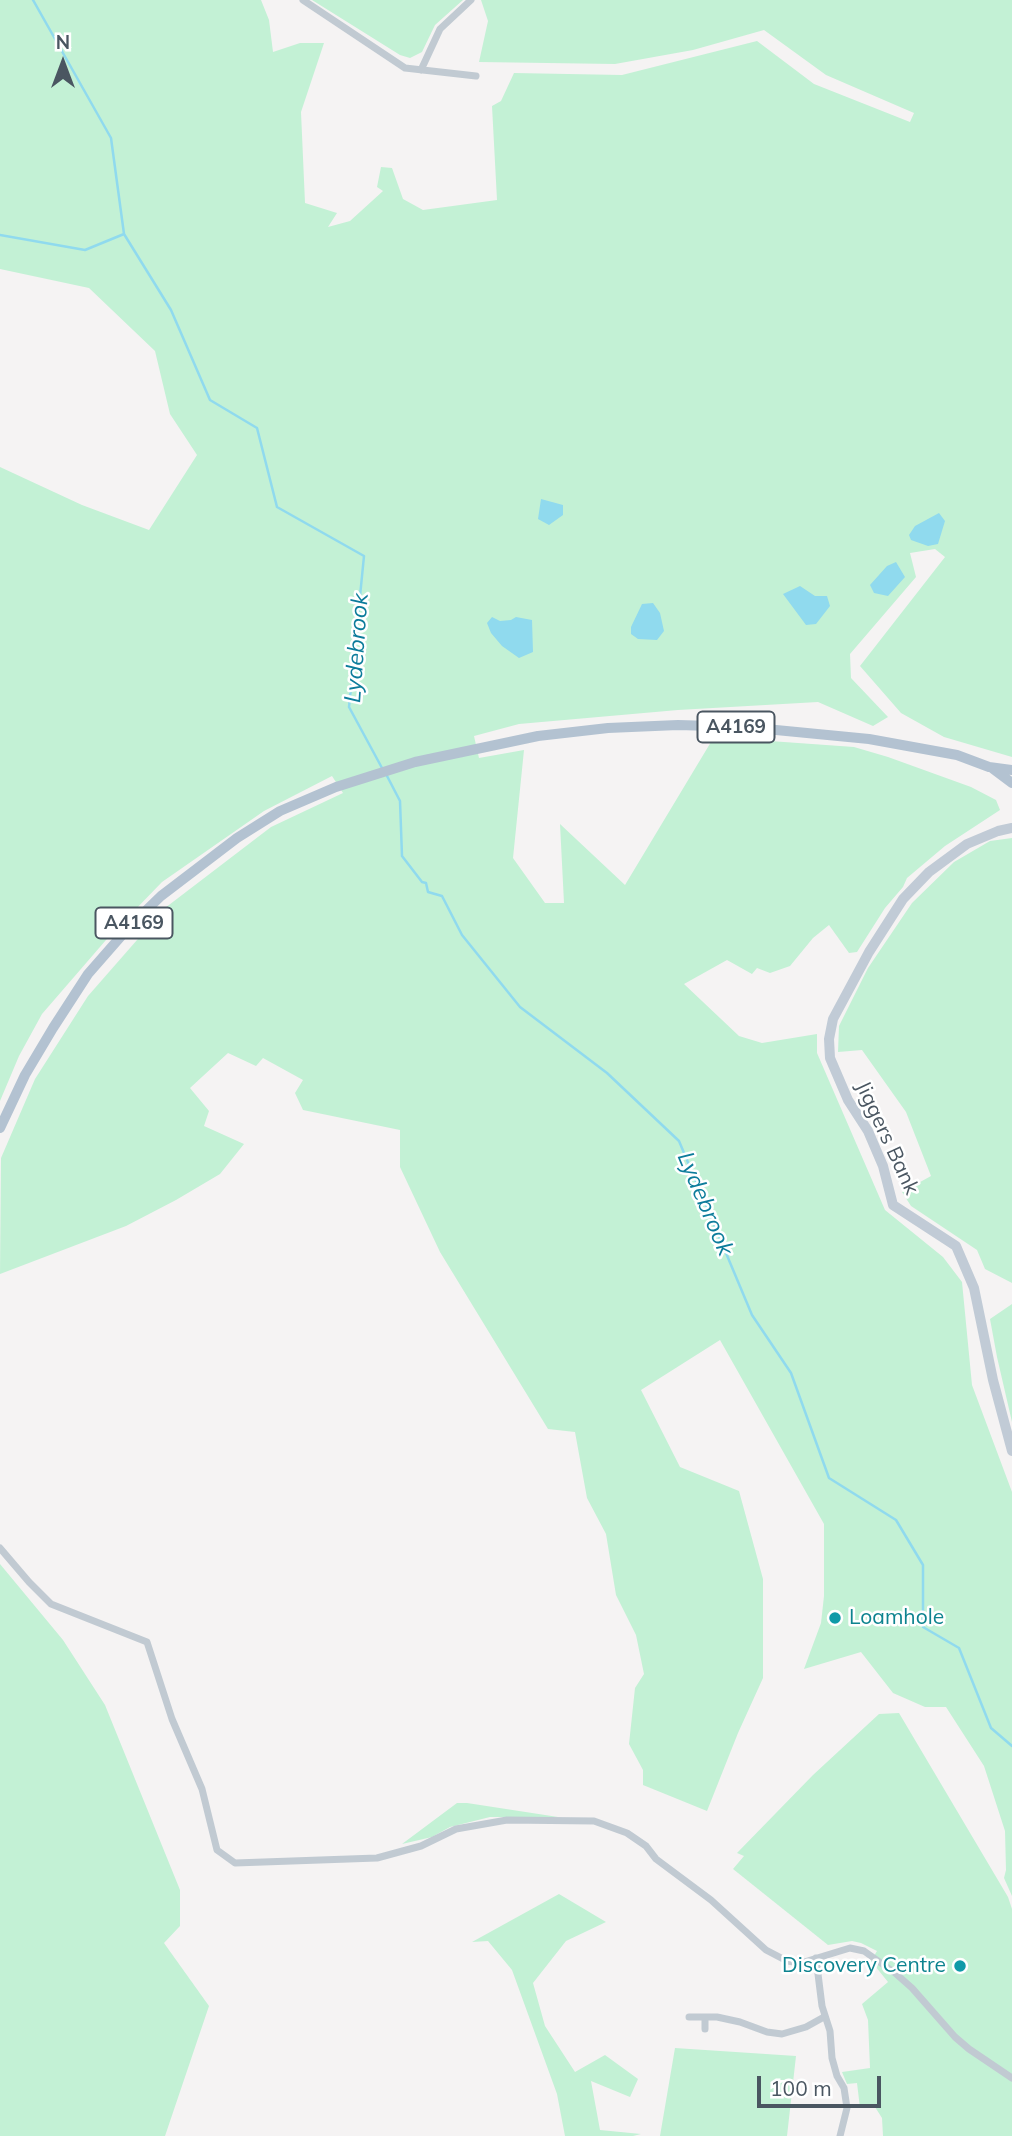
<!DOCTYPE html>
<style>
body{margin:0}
#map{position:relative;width:1012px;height:2136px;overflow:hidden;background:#f5f3f3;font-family:Mulish,sans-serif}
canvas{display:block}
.north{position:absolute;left:28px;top:28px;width:70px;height:70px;-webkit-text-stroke:5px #fff;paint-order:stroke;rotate:0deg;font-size:19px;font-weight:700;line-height:28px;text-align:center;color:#4a5661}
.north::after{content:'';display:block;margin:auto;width:24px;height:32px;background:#4a5661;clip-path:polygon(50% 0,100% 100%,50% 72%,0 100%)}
.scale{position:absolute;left:757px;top:2076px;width:124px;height:32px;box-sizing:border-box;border:4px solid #4a5661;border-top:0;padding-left:9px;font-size:21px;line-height:24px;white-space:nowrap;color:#4a5661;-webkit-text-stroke:5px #fff;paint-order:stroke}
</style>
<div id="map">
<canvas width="1012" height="2136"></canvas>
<div class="north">N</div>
<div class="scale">100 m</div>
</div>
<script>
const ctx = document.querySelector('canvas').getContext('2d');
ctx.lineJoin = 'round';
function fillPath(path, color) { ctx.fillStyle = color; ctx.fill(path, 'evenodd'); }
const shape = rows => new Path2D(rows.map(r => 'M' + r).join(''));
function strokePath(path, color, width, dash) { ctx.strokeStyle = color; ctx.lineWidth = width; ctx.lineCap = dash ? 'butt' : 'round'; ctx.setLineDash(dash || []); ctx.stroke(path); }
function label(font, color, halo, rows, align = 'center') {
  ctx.font = font + ' Mulish,sans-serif'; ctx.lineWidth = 5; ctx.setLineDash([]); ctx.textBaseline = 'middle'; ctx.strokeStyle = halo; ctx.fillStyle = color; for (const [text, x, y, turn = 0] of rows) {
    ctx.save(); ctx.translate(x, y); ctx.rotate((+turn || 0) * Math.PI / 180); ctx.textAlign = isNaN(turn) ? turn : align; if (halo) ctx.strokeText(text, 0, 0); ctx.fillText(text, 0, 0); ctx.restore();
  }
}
fillPath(shape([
 [0,0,261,0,269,20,273,52,300,43,324,43,301,112,305,203,337,213,328,227,350,221,383,191,377,187,381,167,392,168,403,199,423,210,497,200,492,106,501,101,514,73,622,75,757,41,814,84,910,122,914,113,826,75,764,30,693,50,615,64,479,62,488,21,481,0,1012,0,1012,757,944,737,901,713,860,666,945,557,935,549,910,553,916,577,850,654,851,678,888,717,873,726,818,702,678,710,519,724,474,736,479,758,524,750,513,858,545,903,564,903,560,824,625,885,714,737,854,747,888,757,971,787,996,800,1000,810,945,846,907,878,903,887,885,908,857,952,849,953,829,925,813,938,790,966,770,973,757,968,752,974,727,960,684,984,739,1036,762,1043,817,1034,817,1053,885,1210,943,1257,962,1282,972,1385,1012,1492,1012,1896,1004,1878,1006,1870,1005,1831,984,1766,946,1707,925,1707,893,1693,861,1652,804,1669,821,1623,824,1596,824,1524,720,1340,641,1390,680,1467,739,1491,763,1579,763,1678,738,1733,707,1811,643,1785,643,1770,629,1744,635,1688,644,1674,636,1635,616,1595,606,1534,587,1498,575,1432,548,1429,440,1252,400,1167,400,1130,303,1110,295,1093,303,1080,263,1058,256,1066,228,1053,190,1088,209,1111,204,1126,244,1144,220,1174,176,1200,126,1226,0,1274,1,1158,35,1079,88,996,165,908,271,827,343,793,332,776,264,811,162,882,106,940,42,1014,19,1056,0,1101,0,467,82,505,149,530,197,455,170,414,155,351,89,288,0,269],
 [312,0,463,0,435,25,422,52,410,58,400,55],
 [1012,838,1012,1283,985,1269,977,1250,911,1206,902,1192,931,1176,906,1112,862,1050,838,1052,839,1026,868,968,912,903,954,862,990,841],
 [1012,1304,1012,1422,997,1357,990,1319],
 [0,1564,63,1640,105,1705,180,1890,180,1926,164,1943,209,2006,165,2136,0,2136],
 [899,1713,1008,1897,1012,1909,1012,2136,883,2136,882,2118,875,2107,860,2108,857,2083,847,2084,842,2072,870,2068,868,2020,862,2004,888,1982,871,1961,877,1951,861,1943,852,1941,828,1945,733,1869,744,1856,737,1853,813,1775,879,1714],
 [457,1803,467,1803,558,1817,490,1817,450,1827,432,1837,402,1844],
 [559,1894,606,1922,566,1941,533,1983,545,2026,575,2072,605,2055,638,2079,630,2097,591,2081,600,2130,641,2134,633,2136,565,2136,557,2094,512,1970,488,1941,472,1942],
 [675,2048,796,2056,787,2136,660,2136]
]), '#c3f1d5');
fillPath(shape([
 [541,499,563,505,563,515,549,525,538,519],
 [939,513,945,521,938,544,928,546,911,540,909,535,915,526],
 [896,562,905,577,888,596,874,593,870,585,887,566],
 [800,586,815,596,827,596,830,606,816,624,806,625,783,594],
 [653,603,660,613,664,631,657,640,638,639,631,634,631,627,642,604],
 [492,617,500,621,511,620,516,617,532,620,533,652,519,658,502,646,491,633,487,623]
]), '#90daee');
strokePath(shape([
 [33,0,111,138,124,234,171,310,210,400,257,428,277,507,364,556,349,707,382,768],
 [0,235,85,250,124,234],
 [386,774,400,801,402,856,422,882,426,883,428,892,442,896,462,935,520,1007,607,1073,679,1141,752,1315,791,1373,829,1478,896,1520,923,1565,923,1627,959,1648,991,1728,1012,1746]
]), '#90daee', 2.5);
strokePath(shape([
 [303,0,405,68,476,76],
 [421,70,440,29,471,0],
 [0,1548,29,1582,51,1604,147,1642,172,1719,202,1789,217,1850,235,1863,377,1858,421,1846,456,1829,507,1820,594,1821,627,1833,646,1846,656,1859,711,1900,766,1950,787,1961,801,1963,850,1948,864,1951,895,1973,912,1988,955,2037,969,2049,1012,2078],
 [816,1958,822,2006,830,2031,832,2058,837,2076,844,2088,847,2108,840,2136],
 [689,2017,717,2017,740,2022,767,2032,782,2034,806,2027,824,2017],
 [705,2017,705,2029]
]), '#c1cad2', 7);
strokePath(shape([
 [1012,828,998,831,967,844,929,872,903,899,869,952,833,1019,829,1039,830,1058,848,1100,868,1131,883,1166,893,1205,956,1246,974,1288,993,1380,1012,1451]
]), '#c1cbd6', 10);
strokePath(shape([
 [992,768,1012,783],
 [0,1128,25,1075,53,1028,88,974,130,926,161,896,237,838,280,811,336,787,415,762,538,736,608,728,678,725,745,727,869,739,957,755,989,767,1012,770]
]), '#b3c2d1', 10);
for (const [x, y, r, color] of [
 [835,1618,7,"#0f9aa8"],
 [960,1966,7,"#0f9aa8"]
]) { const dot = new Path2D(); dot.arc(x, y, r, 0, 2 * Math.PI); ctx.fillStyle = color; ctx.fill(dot); strokePath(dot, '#fff', 2.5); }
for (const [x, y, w] of [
 [736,727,77],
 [134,923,77]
]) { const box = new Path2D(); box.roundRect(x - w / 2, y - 15.5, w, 31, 5); ctx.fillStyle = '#fff'; ctx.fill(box); strokePath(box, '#4a5661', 2); }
label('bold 19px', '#4a5661', null, [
 ["A4169",736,727],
 ["A4169",134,923]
]);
label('21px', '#4a5661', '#fff', [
 ["Jiggers Bank",887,1138,65]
]);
label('21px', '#0d838f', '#fff', [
 ["Loamhole",849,1618],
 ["Discovery Centre",946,1966,"right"]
], 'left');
label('italic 23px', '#0c7c9b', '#fff', [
 ["Lydebrook",357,648,-86],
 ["Lydebrook",705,1204,67]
]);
</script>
